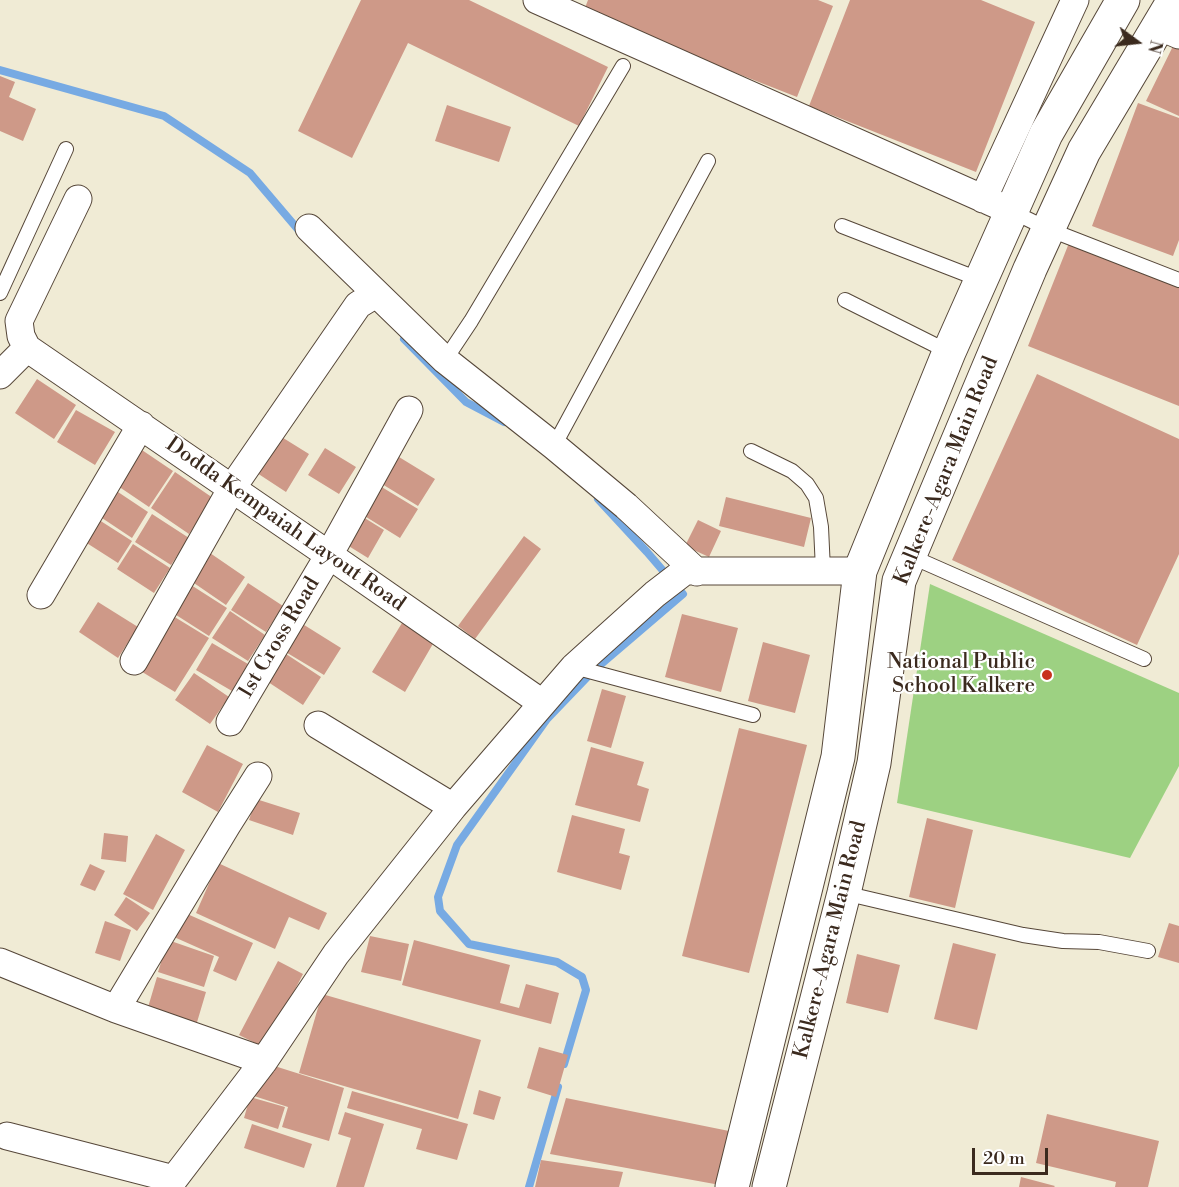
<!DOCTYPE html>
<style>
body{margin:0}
#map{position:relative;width:1179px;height:1187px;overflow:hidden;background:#f0ebd5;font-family:"Libre Bodoni",serif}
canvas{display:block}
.north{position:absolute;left:1107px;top:12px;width:60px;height:60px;-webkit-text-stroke:4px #fff;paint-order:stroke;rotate:105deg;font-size:16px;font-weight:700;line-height:24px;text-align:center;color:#3b2a1e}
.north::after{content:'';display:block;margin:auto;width:21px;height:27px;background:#3b2a1e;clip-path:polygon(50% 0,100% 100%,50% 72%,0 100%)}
.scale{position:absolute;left:972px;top:1148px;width:76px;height:27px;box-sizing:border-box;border:3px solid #3b2a1e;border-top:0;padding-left:8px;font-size:18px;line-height:21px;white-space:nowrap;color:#3b2a1e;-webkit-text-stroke:4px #fff;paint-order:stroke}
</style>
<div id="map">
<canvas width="1179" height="1187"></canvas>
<div class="north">N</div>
<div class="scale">20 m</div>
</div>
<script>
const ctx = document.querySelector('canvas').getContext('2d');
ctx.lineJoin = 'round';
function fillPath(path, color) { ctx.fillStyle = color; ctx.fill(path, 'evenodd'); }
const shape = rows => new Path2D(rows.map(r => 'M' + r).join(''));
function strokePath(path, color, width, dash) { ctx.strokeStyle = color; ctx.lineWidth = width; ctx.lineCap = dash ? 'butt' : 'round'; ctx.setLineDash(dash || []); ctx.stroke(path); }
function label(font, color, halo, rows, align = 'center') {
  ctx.font = font + ' "Libre Bodoni",serif'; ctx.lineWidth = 4.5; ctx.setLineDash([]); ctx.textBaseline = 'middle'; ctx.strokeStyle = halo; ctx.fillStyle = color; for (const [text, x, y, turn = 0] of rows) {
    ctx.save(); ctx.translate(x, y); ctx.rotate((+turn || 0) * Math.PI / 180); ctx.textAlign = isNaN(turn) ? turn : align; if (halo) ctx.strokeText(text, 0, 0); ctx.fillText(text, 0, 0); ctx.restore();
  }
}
fillPath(shape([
 [930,584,1179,693,1179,766,1130,858,897,803]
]), '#9dd182');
strokePath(shape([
 [0,70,164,116,250,173,301,233],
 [404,339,466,402,504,422],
 [564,1064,586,990,582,977,557,962,469,944,440,911,438,897,457,845,547,719,593,671,683,594,647,552,598,499],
 [529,1187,558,1087]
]), '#77aae3', 8);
fillPath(shape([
 [361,0,469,0,608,67,579,126,408,43,352,158,298,131],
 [588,0,818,0,833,6,797,97,583,13],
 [850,0,981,0,1035,22,976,172,809,106],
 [1175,42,1179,44,1179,116,1146,101],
 [0,76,15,82,9,97,36,109,23,141,0,131],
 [1138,103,1179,118,1179,240,1173,256,1092,226],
 [447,105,511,127,499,162,435,141],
 [1069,243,1179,287,1179,406,1028,346],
 [1037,374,1179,439,1179,554,1137,645,952,560],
 [37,379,76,405,54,439,15,413],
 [76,410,115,432,95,465,57,442],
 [280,436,309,454,286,492,257,473],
 [136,446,173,471,149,507,112,482],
 [325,448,356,467,339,494,308,475],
 [399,457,435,479,418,506,382,484],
 [175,472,213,498,189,534,151,508],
 [380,486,418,509,400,538,363,515],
 [112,488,148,512,132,538,96,514],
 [726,497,811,518,804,547,719,526],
 [152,514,189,538,171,565,135,542],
 [363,517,384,530,368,558,347,545],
 [96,518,132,541,118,563,82,540],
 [698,520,721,531,709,557,685,546],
 [524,536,541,549,475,639,458,626],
 [133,544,170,568,154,593,117,569],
 [210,553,245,577,226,605,191,581],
 [248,583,283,606,266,632,231,610],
 [191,585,227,608,209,636,173,613],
 [98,602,138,627,118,658,79,632],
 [230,611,265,635,248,661,212,638],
 [682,614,738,628,721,692,665,677],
 [173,616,209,638,175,692,139,670],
 [301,623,341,648,324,675,284,651],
 [402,623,434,642,405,692,372,672],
 [763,642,810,655,795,713,748,701],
 [212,643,248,664,232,691,196,670],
 [283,652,321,677,303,705,265,680],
 [194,673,229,697,210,724,175,700],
 [602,689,626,696,611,748,587,741],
 [739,728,807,745,749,973,682,956],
 [207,745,243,764,218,812,182,792],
 [591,747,644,762,637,785,649,789,640,822,575,805],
 [256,799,300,813,293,835,249,820],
 [572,815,625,829,619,853,630,856,621,890,557,872],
 [927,818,973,830,955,908,909,897],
 [104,833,128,836,126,862,101,859],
 [156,834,185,850,153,910,123,894],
 [218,863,327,913,319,930,289,917,275,949,196,913],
 [90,864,105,871,95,891,80,885],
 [126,897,150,913,137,931,114,915],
 [185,913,253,943,236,981,213,971,219,957,174,937],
 [105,921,131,930,120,961,95,953],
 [1169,923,1179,926,1179,963,1158,957],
 [370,936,409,944,401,981,361,972],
 [168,940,214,956,204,987,158,972],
 [414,940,510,965,500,1003,519,1008,526,984,559,993,551,1024,402,985],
 [953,943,996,954,977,1030,934,1019],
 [857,954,900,965,888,1013,846,1003],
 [278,961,303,974,265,1048,239,1035],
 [157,977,206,992,195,1029,146,1014],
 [322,994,481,1040,458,1119,299,1073],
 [539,1047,568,1055,556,1097,527,1088],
 [265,1063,344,1088,329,1141,282,1127,288,1107,254,1096],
 [479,1090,501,1097,494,1120,473,1114],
 [352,1091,468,1124,457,1160,416,1149,422,1129,347,1108],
 [250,1097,285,1107,278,1129,244,1118],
 [566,1098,734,1132,720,1185,550,1154],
 [345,1112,384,1124,364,1187,336,1187,351,1138,338,1134],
 [1047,1114,1159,1141,1148,1187,1115,1187,1116,1182,1036,1163],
 [252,1124,312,1144,304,1168,244,1148],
 [541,1160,623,1172,619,1187,535,1187],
 [1021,1177,1055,1186,1054,1187,1019,1187]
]), '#ce9988');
const service = shape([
 [1011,211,1048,229,1179,280],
 [842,226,981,280],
 [0,293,66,149],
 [845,300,949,352],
 [445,360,471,321,623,66],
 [554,446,708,161],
 [751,451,792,471,807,484,816,498,821,527,823,570],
 [910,556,1144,659],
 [574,667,753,715],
 [844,893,1023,935,1063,941,1099,942,1148,951]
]);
const minor = shape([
 [537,0,1011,211],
 [1158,26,1179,35],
 [78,199,19,321,21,336,27,348,329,555,542,703],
 [983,199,1075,0],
 [309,228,445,360,554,446,626,506,697,572],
 [0,375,27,348],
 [41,595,141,425],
 [134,661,232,488,358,305,371,297,374,292],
 [230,722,329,555,409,410],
 [318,725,453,807],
 [0,962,116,1009,264,1061],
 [116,1009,227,825,258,776],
 [7,1136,174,1179],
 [164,1187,174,1179,264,1061,336,954,453,807,574,667,655,594,685,571,860,571]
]);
const tertiary = shape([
 [732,1187,838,757,860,571,949,352,1046,134,1123,0],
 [769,1187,844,893,874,763,899,581,1030,269,1084,151,1174,0]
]);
strokePath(service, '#564739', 16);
strokePath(minor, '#564739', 29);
strokePath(tertiary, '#564739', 35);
strokePath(service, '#fff', 14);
strokePath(minor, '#fff', 27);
strokePath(tertiary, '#fff', 33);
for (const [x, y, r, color] of [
 [1047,675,6,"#c8321e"]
]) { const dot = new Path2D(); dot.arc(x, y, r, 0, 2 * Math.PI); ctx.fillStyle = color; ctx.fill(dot); strokePath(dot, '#fff', 2); }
label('21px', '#3b2a1e', '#fff', [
 ["Kalkere-Agara Main Road",947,471,-68],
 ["Dodda Kempaiah Layout Road",285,525,35],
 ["1st Cross Road",280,638,-59],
 ["Kalkere-Agara Main Road",831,940,-76]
]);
label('21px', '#3b2a1e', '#fff', [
 ["National Public",1035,663],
 ["School Kalkere",1035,687]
], 'right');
</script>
